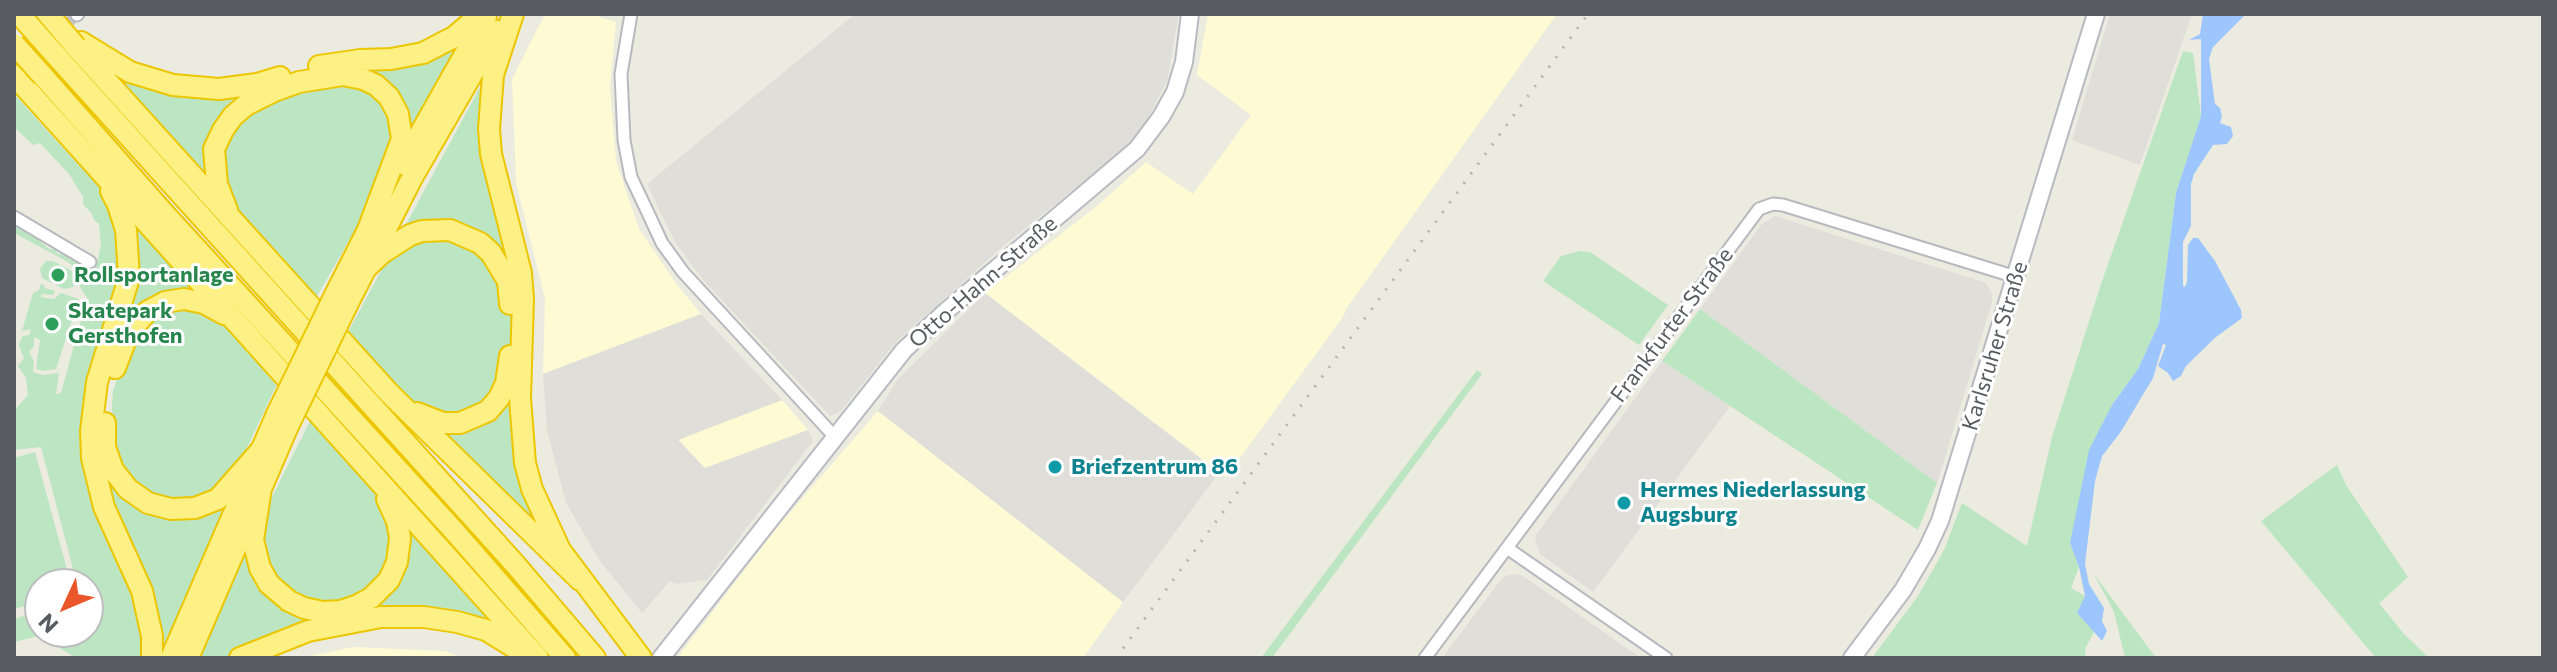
<!DOCTYPE html>
<meta charset="utf-8">
<style>
body{margin:0}
#map{position:relative;width:2557px;height:672px;overflow:hidden;background:#ecebe0;font-family:Commissioner,sans-serif}
canvas{display:block}
.frame{position:absolute;inset:0;border:16px solid #595b61;pointer-events:none}
.north{position:absolute;left:24px;top:568px;width:80px;height:80px;box-sizing:border-box;background:#fff;border:2px solid #bdbdc0;border-radius:50%;rotate:226deg;font-size:22px;font-weight:700;line-height:32px;text-align:center;color:#595b61}
.north::after{content:'';display:block;margin:auto;width:28px;height:36px;background:#ea5529;clip-path:polygon(50% 0,100% 100%,50% 72%,0 100%)}
</style>
<div id="map">
<canvas width="2557" height="672"></canvas>
<div class="frame"></div>
<div class="north">N</div>
</div>
<script>
const ctx = document.querySelector('canvas').getContext('2d');
ctx.lineJoin = 'round';
function fillPath(path, color) { ctx.fillStyle = color; ctx.fill(path, 'evenodd'); }
const shape = rows => new Path2D(rows.map(r => 'M' + r).join(''));
function strokePath(path, color, width, dash) { ctx.strokeStyle = color; ctx.lineWidth = width; ctx.lineCap = dash ? 'butt' : 'round'; ctx.setLineDash(dash || []); ctx.stroke(path); }
function label(font, color, halo, rows, align = 'center') {
  ctx.font = font + ' Commissioner,sans-serif'; ctx.lineWidth = 6; ctx.setLineDash([]); ctx.textBaseline = 'middle'; ctx.strokeStyle = halo; ctx.fillStyle = color; for (const [text, x, y, turn = 0] of rows) {
    ctx.save(); ctx.translate(x, y); ctx.rotate((+turn || 0) * Math.PI / 180); ctx.textAlign = isNaN(turn) ? turn : align; if (halo) ctx.strokeText(text, 0, 0); ctx.fillText(text, 0, 0); ctx.restore();
  }
}
fillPath(shape([
 [545,14,590,14,616,22,610,87,616,161,639,229,678,286,701,314,543,374,545,299,516,183,512,79],
 [1208,14,1557,14,1346,309,1343,317,1226,477,985,293,1097,206,1146,162,1193,194,1251,115,1197,75],
 [782,400,808,430,705,469,678,439],
 [878,411,1123,602,1083,658,677,658,779,525],
 [352,647,445,651,462,658,301,658]
]), '#fefad4');
fillPath(shape([
 [855,14,1179,14,1167,81,1148,118,1126,147,1001,248,895,343,841,411,830,416,705,282,676,244,647,184],
 [2110,14,2192,14,2140,165,2072,140],
 [1775,216,1986,283,1992,293,1992,303,1937,483,1700,309,1761,225],
 [985,293,1219,473,1123,602,878,411,898,379],
 [701,314,782,400,678,440,705,468,808,430,813,441,707,580,676,584,670,581,642,613,600,561,566,503,547,430,543,374],
 [1662,361,1730,406,1593,592,1540,554,1535,540,1536,535],
 [1516,574,1523,576,1641,658,1442,658,1500,581,1505,576]
]), '#e0ded8');
fillPath(shape([
 [470,31,453,60,446,66,427,98,424,110,316,298,103,64,247,91],
 [2183,51,2193,53,2201,116,2176,193,2159,323,2138,369,2112,405,2070,543,2079,567,2071,588,2085,596,2078,613,2094,632,2085,649,2086,658,1872,658,1918,596,1944,550,1962,503,2027,546,2052,437,2101,284],
 [486,76,516,271,518,382,545,532,415,405,347,334],
 [14,94,83,170,87,169,97,181,112,204,126,253,88,410,130,575,147,658,76,658,39,636,14,642,14,619,40,611,40,632,88,632,88,584,77,584,41,447,14,450,14,411,28,395,26,378,18,366,24,358,19,346,20,341,23,336,29,335,31,329,22,331,33,293,39,290,41,284,44,285,45,288,55,291,53,295,42,294,41,297,54,299,61,293,79,299,56,369,43,371,36,369,40,340,34,337,34,346,29,352,34,361,33,372,43,375,59,373,56,394,61,393,87,298,80,287,81,274,68,262,14,233,14,226,19,226,22,231,27,231,29,235,35,237,49,249,55,249,58,254,66,254,70,260,74,259,79,264,85,266,96,267,101,245,99,224,94,220,92,214,83,204,83,197,69,174,40,143,33,145,14,127],
 [131,217,204,296,185,293,116,345,132,308,137,287,137,265],
 [1580,251,1590,252,1668,305,1639,345,1543,281,1561,256],
 [46,261,53,261,74,272,77,281,73,287,64,289,42,278,40,269],
 [166,306,213,312,278,382,237,469,209,497,167,503,125,479,110,436,113,391,129,345],
 [1700,309,1937,483,1918,530,1662,361],
 [1477,370,1482,374,1272,658,1261,658],
 [312,417,390,504,390,571,356,602,310,605,273,578,260,533,265,511],
 [35,452,71,584,40,584,40,602,14,609,14,458],
 [2337,465,2346,485,2408,577,2379,603,2404,634,2429,658,2376,658,2261,521],
 [107,468,142,506,233,495,164,658,157,658,103,483],
 [403,519,508,635,424,612,233,658,195,658,250,530,251,556,300,613,372,603],
 [2094,574,2156,658,2125,658,2114,612]
]), '#bce5c2');
fillPath(shape([
 [2203,14,2246,14,2213,47,2209,59,2215,104,2220,108,2222,117,2220,123,2231,127,2233,136,2227,144,2213,145,2194,174,2191,184,2191,226,2183,242,2183,286,2185,287,2187,282,2188,245,2193,238,2198,238,2215,261,2241,310,2242,318,2216,337,2186,366,2181,376,2173,381,2168,373,2158,366,2166,345,2163,344,2153,378,2120,433,2102,456,2095,481,2085,564,2089,584,2104,608,2102,621,2107,631,2102,641,2077,613,2085,596,2079,567,2070,543,2089,450,2112,405,2138,369,2159,323,2176,193,2201,116,2201,39,2189,40,2200,34]
]), '#9dc6ff');
strokePath(shape([
 [14,69,77,15]
]), '#c7c7c0', 11, [11, 5.5]);
const street = shape([
 [631,14,621,74,624,140,631,177,648,213,662,243,683,272,834,436],
 [77,15,78,14],
 [14,217,90,262],
 [1507,548,1666,658],
 [1425,658,1759,209,1773,204,1783,205,2016,277]
]);
const secondary = shape([
 [661,658,904,350,945,312,1137,149,1161,117,1175,92,1184,62,1190,14],
 [1852,658,1903,590,1927,549,1940,521,2096,14]
]);
const highway = shape([
 [513,14,493,75,489,129,491,154,521,273,523,299,520,398,525,463,532,489,560,550,641,658],
 [81,42,130,72,173,85,219,89,257,84,280,77],
 [76,47,389,393,580,580],
 [60,60,514,563,595,658],
 [319,66,360,60,391,59,423,53,454,37,481,14],
 [14,75,538,658],
 [43,76,162,211,455,532,565,658],
 [403,164,486,17],
 [111,191,118,205,126,230,129,278,97,382,91,431,92,458,104,507,142,591,152,636,152,658],
 [227,210,217,184,214,149,223,130,233,116,246,105,274,91,299,82,343,75,363,79,376,85,389,97,398,114,402,139,369,227],
 [363,271,382,253,410,235,422,231,450,230,480,243,491,253,508,281,510,304],
 [336,293,375,216],
 [347,305,413,176,497,31],
 [115,368,125,342,134,326,148,311,165,302,184,299,204,303,224,314],
 [417,413,443,423,460,423,488,411,499,398,506,383,510,356],
 [105,423,105,447,113,470,128,489,148,503,171,509,195,508,218,499,262,449],
 [261,488,253,540,260,568,269,584,289,601,304,608,323,612,341,611,356,606,371,598,389,580,397,562,400,538,397,521,387,499],
 [171,658,277,414],
 [188,658,288,426],
 [240,658,308,631,381,617,424,617,457,622,486,630,525,654]
]);
strokePath(street, '#b8b9bf', 15);
strokePath(secondary, '#b9bbc2', 20);
strokePath(highway, '#ecc600', 24);
strokePath(street, '#fff', 11);
strokePath(secondary, '#fff', 16);
strokePath(highway, '#fdf186', 20);
strokePath(shape([
 [1116,658,1588,14]
]), '#b4b4b5', 3, [2, 10]);
const highwayBridge = shape([
 [48,14,76,47],
 [20,15,60,60],
 [14,44,43,76],
 [277,414,336,293],
 [288,426,347,305]
]);
strokePath(highwayBridge, '#ecc600', 24, []);
strokePath(highwayBridge, '#fdf186', 20);
for (const [x, y, r, color] of [
 [58,275,8,"#2e9e5b"],
 [52,324,8,"#2e9e5b"],
 [1055,467,8,"#0f9aa8"],
 [1624,503,8,"#0f9aa8"]
]) { const dot = new Path2D(); dot.arc(x, y, r, 0, 2 * Math.PI); ctx.fillStyle = color; ctx.fill(dot); strokePath(dot, '#fff', 3); }
label('bold 22px', '#27864d', '#fff', [
 ["Rollsportanlage",74,275],
 ["Skatepark",68,311],
 ["Gersthofen",68,336]
], 'left');
label('22px', '#595b61', '#fff', [
 ["Otto-Hahn-Straße",983,282,-41],
 ["Frankfurter Straße",1672,325,-53],
 ["Karlsruher Straße",1995,346,-73]
]);
label('bold 22px', '#0d838f', '#fff', [
 ["Briefzentrum 86",1071,467],
 ["Hermes Niederlassung",1640,490],
 ["Augsburg",1640,515]
], 'left');
</script>
